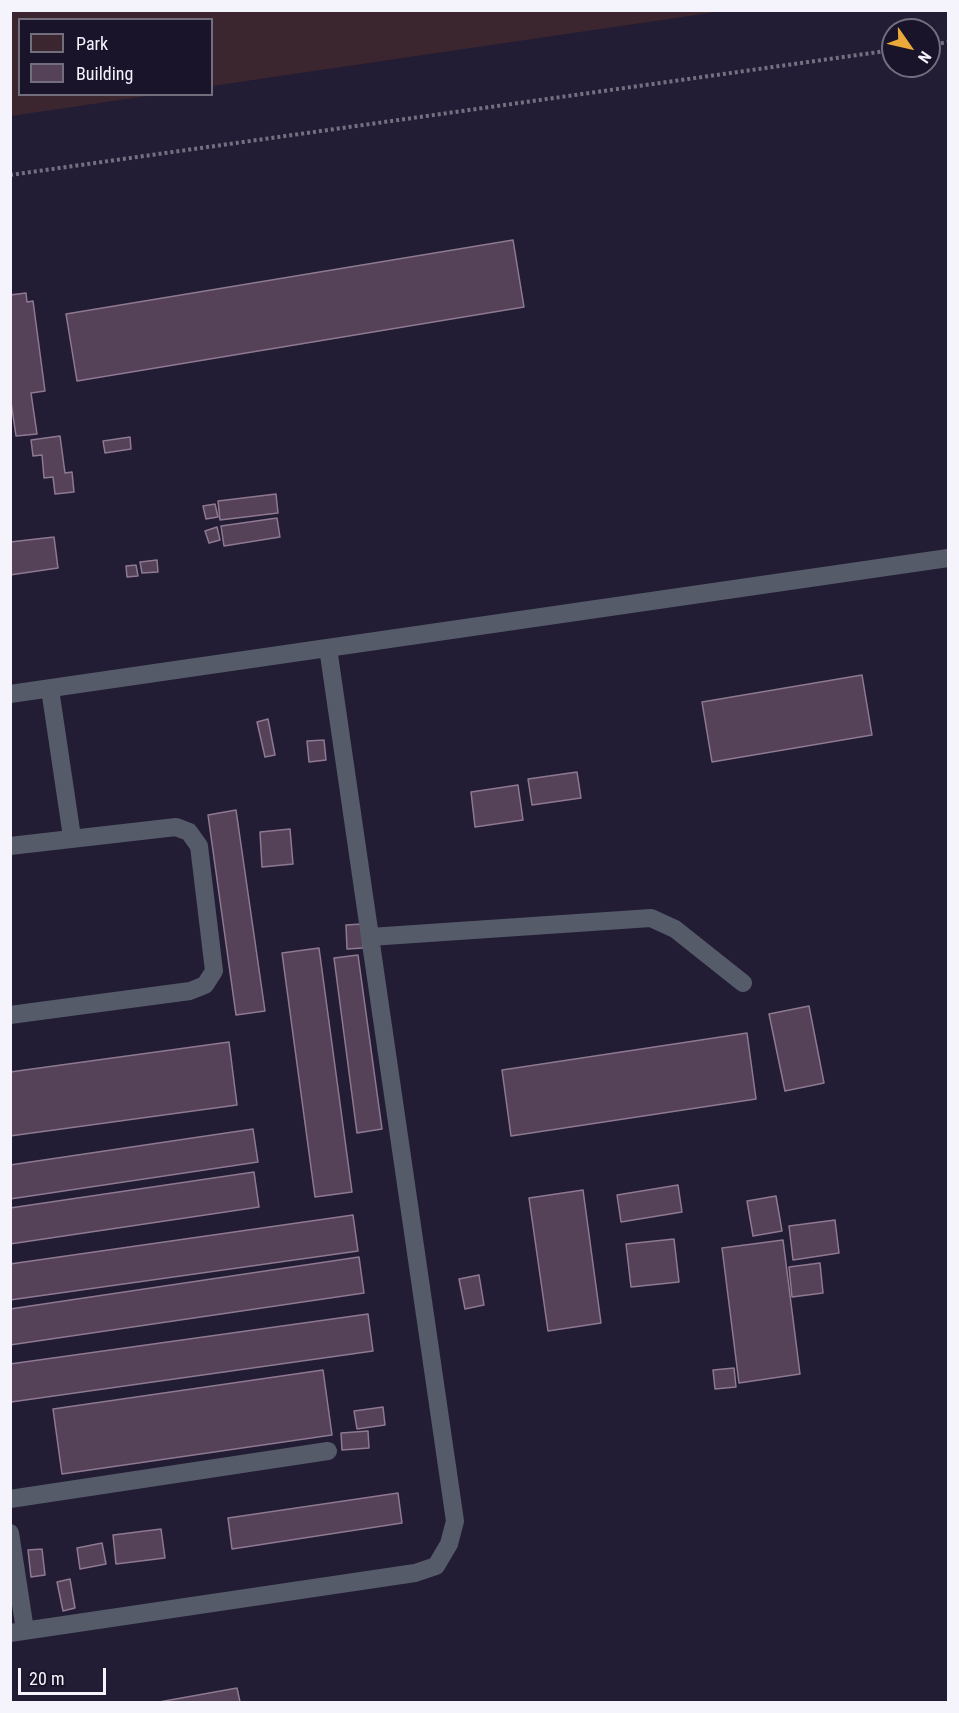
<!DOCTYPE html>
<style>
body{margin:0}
#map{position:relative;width:959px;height:1713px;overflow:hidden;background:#221d34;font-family:"Roboto Condensed",sans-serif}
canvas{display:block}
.frame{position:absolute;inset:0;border:12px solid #f5f4fd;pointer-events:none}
.legend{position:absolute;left:18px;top:18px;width:195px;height:78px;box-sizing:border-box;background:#19142a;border:2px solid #716e7e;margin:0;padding:8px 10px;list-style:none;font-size:18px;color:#f5f4fd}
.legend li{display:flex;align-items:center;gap:12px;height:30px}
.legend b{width:30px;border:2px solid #716e7e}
.north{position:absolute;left:881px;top:18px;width:60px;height:60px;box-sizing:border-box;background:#19142a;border:2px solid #716e7e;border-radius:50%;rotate:124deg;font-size:16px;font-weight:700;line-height:24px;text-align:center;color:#f5f4fd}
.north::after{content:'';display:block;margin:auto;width:21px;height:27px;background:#eba93a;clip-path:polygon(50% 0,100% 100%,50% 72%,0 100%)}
.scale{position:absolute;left:18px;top:1668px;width:88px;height:27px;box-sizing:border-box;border:3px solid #f5f4fd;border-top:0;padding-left:8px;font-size:18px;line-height:21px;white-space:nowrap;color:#f5f4fd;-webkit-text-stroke:4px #19142a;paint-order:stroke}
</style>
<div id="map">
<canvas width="959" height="1713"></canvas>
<div class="frame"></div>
<ul class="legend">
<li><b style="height:16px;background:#3b252f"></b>Park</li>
<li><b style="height:16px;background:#554258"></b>Building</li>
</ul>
<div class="north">N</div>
<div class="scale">20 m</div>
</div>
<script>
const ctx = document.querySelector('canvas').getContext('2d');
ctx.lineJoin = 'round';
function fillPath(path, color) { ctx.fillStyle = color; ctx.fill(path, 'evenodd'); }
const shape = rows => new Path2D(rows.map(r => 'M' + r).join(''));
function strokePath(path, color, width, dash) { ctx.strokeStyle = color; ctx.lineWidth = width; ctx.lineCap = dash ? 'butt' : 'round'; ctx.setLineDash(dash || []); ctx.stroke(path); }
fillPath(shape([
 [10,11,11,10,723,11,212,86,212,20,20,20,20,94,154,95,11,116]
]), '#3b252f');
const building = shape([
 [513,240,524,307,77,381,66,314,513,240],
 [26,293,27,302,33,301,45,391,31,393,37,434,16,436,10,395,10,295,26,293],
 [60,436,65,473,72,472,74,492,55,494,53,477,44,478,42,455,33,456,31,440,60,436],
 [130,437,131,449,105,453,103,441,130,437],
 [276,494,278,513,220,520,218,501,276,494],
 [215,504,218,517,206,519,203,506,215,504],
 [277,518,280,537,224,546,221,526,277,518],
 [217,527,220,540,209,543,205,531,217,527],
 [54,537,58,568,10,575,10,542,54,537],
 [157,560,158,572,142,573,140,562,157,560],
 [136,565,138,576,127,577,126,566,136,565],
 [862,675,872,735,712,762,702,702,862,675],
 [268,719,275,755,265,757,257,722,268,719],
 [324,740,326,760,309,762,307,741,324,740],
 [577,772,581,798,532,805,528,779,577,772],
 [518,785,523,820,475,827,471,792,518,785],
 [236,810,265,1011,236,1015,208,815,236,810],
 [290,829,293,864,262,867,260,832,290,829],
 [362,924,363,948,347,949,346,925,362,924],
 [319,948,352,1192,315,1197,282,953,319,948],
 [358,955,382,1129,357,1133,334,958,358,955],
 [809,1006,824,1083,785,1091,769,1014,809,1006],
 [747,1033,756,1099,511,1136,502,1070,747,1033],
 [229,1042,237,1105,10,1136,10,1072,229,1042],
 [253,1129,258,1162,10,1199,10,1165,253,1129],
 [254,1172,259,1207,10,1244,10,1208,254,1172],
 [678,1185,682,1212,621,1222,617,1195,678,1185],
 [583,1190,601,1323,548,1331,529,1198,583,1190],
 [776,1196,782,1231,753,1236,747,1201,776,1196],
 [353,1215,358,1251,10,1300,10,1264,353,1215],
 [835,1220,839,1253,793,1260,789,1226,835,1220],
 [674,1239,679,1282,631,1287,626,1244,674,1239],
 [783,1240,800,1374,739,1383,722,1248,783,1240],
 [359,1257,364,1293,10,1345,10,1309,359,1257],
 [820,1263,823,1293,792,1297,789,1267,820,1263],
 [479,1275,484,1305,465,1309,459,1279,479,1275],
 [368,1314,373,1351,11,1402,10,1364,368,1314],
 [734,1368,736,1387,715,1389,713,1370,734,1368],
 [323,1370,332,1435,62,1474,53,1409,323,1370],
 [383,1407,385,1425,357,1429,354,1411,383,1407],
 [368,1431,369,1448,342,1450,341,1433,368,1431],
 [398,1493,402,1523,232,1549,228,1518,398,1493],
 [161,1529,165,1558,116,1564,113,1535,161,1529],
 [102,1543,106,1564,80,1569,77,1548,102,1543],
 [42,1549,45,1575,31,1577,28,1550,42,1549],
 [70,1579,75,1608,63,1611,57,1582,70,1579],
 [237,1688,240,1702,159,1702,237,1688]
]);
fillPath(building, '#554258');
strokePath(building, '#8e7991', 1.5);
strokePath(shape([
 [929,45,948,42],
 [10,175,893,50]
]), '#747082', 4, [3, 3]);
strokePath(shape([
 [50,689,72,837],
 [10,694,948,558],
 [10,846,176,827,189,832,199,846,214,971,205,985,190,991,10,1015],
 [370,937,651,918,675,929,743,983],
 [10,1499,328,1451],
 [10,1533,25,1630],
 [10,1633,415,1573,436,1566,449,1544,455,1521,328,648]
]), '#555b68', 18);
</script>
